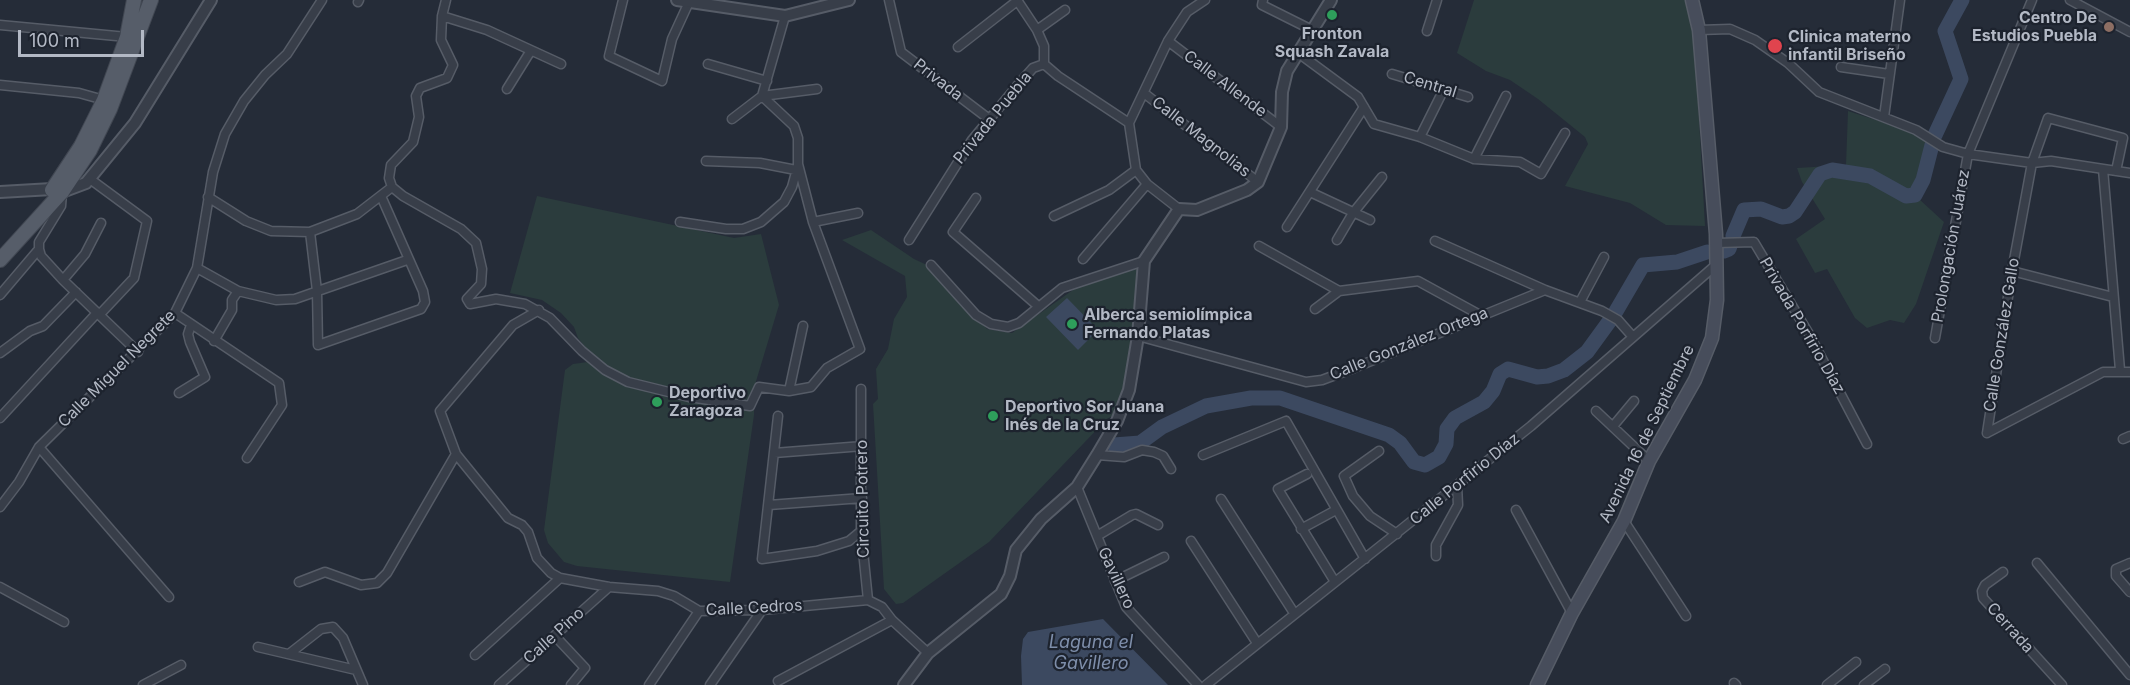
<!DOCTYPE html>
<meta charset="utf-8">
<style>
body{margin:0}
#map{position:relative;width:2130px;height:685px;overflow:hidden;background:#252c38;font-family:Inter,sans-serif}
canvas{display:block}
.scale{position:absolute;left:18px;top:30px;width:126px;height:27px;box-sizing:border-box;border:3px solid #b3b9c5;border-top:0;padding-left:8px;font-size:18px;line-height:21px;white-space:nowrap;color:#b3b9c5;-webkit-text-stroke:4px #1d232e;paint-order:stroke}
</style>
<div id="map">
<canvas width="2130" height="685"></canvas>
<div class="scale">100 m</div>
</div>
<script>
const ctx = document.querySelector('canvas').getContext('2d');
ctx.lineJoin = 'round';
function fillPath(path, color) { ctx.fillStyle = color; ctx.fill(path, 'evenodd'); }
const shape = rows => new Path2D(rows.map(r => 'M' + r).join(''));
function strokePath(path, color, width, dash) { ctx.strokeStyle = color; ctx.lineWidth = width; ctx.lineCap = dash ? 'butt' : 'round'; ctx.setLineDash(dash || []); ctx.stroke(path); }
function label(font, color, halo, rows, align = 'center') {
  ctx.font = font + ' Inter,sans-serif'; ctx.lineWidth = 4.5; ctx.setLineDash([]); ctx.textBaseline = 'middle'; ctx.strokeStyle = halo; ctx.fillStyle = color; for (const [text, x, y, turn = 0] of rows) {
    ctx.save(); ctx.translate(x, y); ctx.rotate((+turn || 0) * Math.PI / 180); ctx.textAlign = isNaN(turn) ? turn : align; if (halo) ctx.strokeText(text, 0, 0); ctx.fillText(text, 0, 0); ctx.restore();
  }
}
fillPath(shape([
 [1474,0,1685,0,1694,30,1705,226,1666,225,1630,203,1565,186,1588,144,1585,137,1538,99,1510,80,1486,71,1457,53],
 [1848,111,1910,131,1936,147,1919,199,1944,222,1916,304,1904,323,1890,320,1867,328,1855,318,1827,269,1815,273,1796,239,1825,219,1802,182,1797,168,1846,165],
 [537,196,734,238,761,234,779,305,754,388,754,415,730,582,577,566,564,562,548,543,544,530,565,370,573,364,602,360,589,352,578,338,574,327,561,313,542,300,510,293],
 [871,230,914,259,929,266,987,329,1012,333,1080,285,1142,264,1128,382,1117,413,1107,419,989,542,903,603,896,604,884,589,873,404,878,399,876,369,888,349,894,319,907,297,905,276,842,240]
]), '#2b3c3d');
fillPath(shape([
 [1067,298,1098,330,1078,350,1046,317],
 [1103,619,1168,685,1022,685,1021,656,1023,639,1028,632]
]), '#3c4960');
strokePath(shape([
 [1935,135,1961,79,1945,31,1962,0],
 [1733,236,1744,210,1761,209,1782,217,1789,216,1795,212,1820,174,1832,170,1870,176,1906,196,1915,195,1923,180,1932,145],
 [1724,251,1729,249,1731,243],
 [1615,313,1643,265,1677,262,1707,252],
 [1114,445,1140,443,1162,427,1206,406,1251,398,1280,398,1389,435,1400,443,1414,462,1425,465,1439,457,1446,444,1447,429,1455,418,1484,402,1493,391,1500,374,1508,369,1537,377,1548,376,1564,370,1587,352,1611,319]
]), '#3c4960', 15);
const minor = shape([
 [446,0,442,16,441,40,453,65,447,78,420,88,416,96,419,117,413,142,391,165,389,178,392,187,403,196,461,229,476,243,482,269,481,284,467,299,470,304,496,299,525,304,550,318,582,351,605,370,628,382,689,397,750,406,759,387,789,391,811,387,827,368,860,349,813,222,798,164,798,138,794,126,762,96,785,16],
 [623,0,609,56,662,81,672,39,689,2],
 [889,0,901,52,989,119],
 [1017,0,1037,30,1044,46,1044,64,1058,76,1129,123,1136,170,1147,184,1179,209],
 [1263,0,1262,5,1312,30],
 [2070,0,2130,32],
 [358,2,359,0],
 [442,16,487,30,561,64],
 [0,25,127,37],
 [1037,30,1065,10],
 [1699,30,1730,29,1755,40,1788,63,1819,92,1916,130,1943,147,1968,154,2032,163,2051,161,2130,173],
 [1427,31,1437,0],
 [1168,41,1281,127],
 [958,47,1017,1],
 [1297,52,1358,97,1374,124,1420,137,1474,159,1520,162,1541,174,1565,133],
 [708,64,767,81],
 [1841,67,1889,74],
 [1392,74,1468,97],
 [0,85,79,93,104,100],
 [507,89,530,52],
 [1144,93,1258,182],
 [1884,117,1900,0],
 [732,119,762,96,817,89],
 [1129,123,1168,41,1187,12,1205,0],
 [1420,137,1444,89],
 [1474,159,1506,96],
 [706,161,760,163,796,170],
 [2103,169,2120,370],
 [1310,192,1370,220],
 [208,197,246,221,271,231,310,232,357,214,392,187],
 [976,198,953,232,1038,306],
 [1054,216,1109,190,1136,170],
 [680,222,726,229,743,229,761,222,784,202,792,187,798,165],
 [813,222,858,213],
 [1287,227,1364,107],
 [310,232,317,291,318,345,421,309,425,302,423,291,381,196],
 [909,240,972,140,1017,86,1033,68,1044,64],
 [1337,240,1353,213,1382,177],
 [1435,241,1545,290],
 [1716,243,1754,242,1809,334,1867,444],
 [1259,246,1339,291,1418,281,1480,315],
 [39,249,41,256,63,280,138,352],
 [1083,259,1147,184],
 [931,265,976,315,991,324,1008,327,1019,323,1062,288,1144,261],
 [197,268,238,291,276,300,295,299,407,260],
 [2012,271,2113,297],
 [63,280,85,254,101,223],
 [0,295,39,249,39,242,61,206,62,192],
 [1580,302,1604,257],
 [1315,309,1339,291],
 [539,310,513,325,440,411,456,454,508,518,522,525,528,532,537,558,551,573,560,578,609,587,658,591,674,596,699,611,762,610,868,600],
 [175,313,279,383,282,405,247,458],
 [1138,336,1306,382,1322,380,1354,368,1545,290,1602,311,1618,320,1633,337],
 [1935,338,1968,154,2032,0],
 [214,341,232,310,232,300,238,291],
 [0,353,30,331,43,326,76,292],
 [861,389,861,531,868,600,882,607,892,620,928,653],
 [789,391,803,326],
 [179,393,205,377,190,342,188,334,191,325],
 [1596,411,1649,461],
 [778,416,762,559,817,551,849,541,861,531],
 [0,418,96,314,102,312,134,278,147,221,90,179],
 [1614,425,1634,401],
 [1987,433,2012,271,2032,163,2048,118,2123,138,2116,171],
 [1987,433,2103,372,2130,372],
 [2123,439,2130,436],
 [39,447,169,597],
 [1379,451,1344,476,1353,496,1370,516,1397,534],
 [774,453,863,446],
 [1097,455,1124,457,1142,450,1154,452,1163,456,1171,469],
 [1203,455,1286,421,1365,559],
 [1307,474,1278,489,1335,582],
 [1077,487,1126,607,1198,685],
 [1221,499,1294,613],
 [769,505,862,498],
 [0,507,19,482,39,447,175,313,197,268,213,172,225,134,244,101,265,75,287,54,322,0],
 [1516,510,1572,613],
 [1624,521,1686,616],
 [1301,529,1336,510],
 [1097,536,1132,515,1136,514,1158,525],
 [1191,541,1257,643],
 [1436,556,1436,545,1458,505,1457,485],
 [2037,563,2130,675],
 [2130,563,2116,569,2116,576,2130,592],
 [2003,572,1985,585,1982,591,1983,598,2062,685],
 [1115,581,1164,557],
 [299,582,325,572,361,585,377,583,387,573,456,454],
 [0,587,64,622],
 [555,636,585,668,571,685],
 [258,647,356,670],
 [289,654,321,629,333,627,343,638,363,685],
 [475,655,560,578],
 [778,681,892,620],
 [1734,683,1736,685],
 [143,685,181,665],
 [499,685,609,587],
 [649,685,699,611],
 [710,685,762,610],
 [1206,685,1531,426,1717,264],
 [1827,685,1856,662],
 [1864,685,1885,669]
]);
const tertiary = shape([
 [677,0,785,16,849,0],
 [0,192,52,189,62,192,86,183,135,123,211,0],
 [904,685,928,653,1001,594,1010,576,1016,550,1041,519,1077,487,1097,455,1117,421,1129,390,1138,336,1144,261,1179,209,1197,210,1247,190,1258,182,1281,127,1282,92,1287,71,1331,0]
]);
const secondary = shape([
 [1537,685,1572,613,1624,521,1649,461,1695,380,1712,338,1717,300,1716,234,1699,30,1692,0]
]);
const primary = shape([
 [52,190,81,146,104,100,127,37,134,0],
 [0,260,62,192,90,150,110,109,151,0]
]);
strokePath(minor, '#565c67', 11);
strokePath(tertiary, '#565c67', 14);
strokePath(secondary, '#565c67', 15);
strokePath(primary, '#414752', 16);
strokePath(minor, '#383e49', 8);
strokePath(tertiary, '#383e49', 10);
strokePath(secondary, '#474d5b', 12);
strokePath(primary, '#565d69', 14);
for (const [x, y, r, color] of [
 [1332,15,6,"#2e9e5b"],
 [2109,27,6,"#8d6e63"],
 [1775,46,8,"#e0444e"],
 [1072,324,6,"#2e9e5b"],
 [657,402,6,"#2e9e5b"],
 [993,416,6,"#2e9e5b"]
]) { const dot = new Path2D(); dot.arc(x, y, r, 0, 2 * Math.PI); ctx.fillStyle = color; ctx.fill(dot); strokePath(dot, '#1d232e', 2); }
label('bold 16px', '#b3b9c5', '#1d232e', [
 ["Centro De",2097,18,"right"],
 ["Estudios Puebla",2097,36,"right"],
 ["Fronton",1332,34,"center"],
 ["Squash Zavala",1332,52,"center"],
 ["Clinica materno",1788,37],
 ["infantil Briseño",1788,55],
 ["Alberca semiolímpica",1084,315],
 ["Fernando Platas",1084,333],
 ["Deportivo",669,393],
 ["Zaragoza",669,411],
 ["Deportivo Sor Juana",1005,407],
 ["Inés de la Cruz",1005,425]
], 'left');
label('16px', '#b3b9c5', '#1d232e', [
 ["Privada",938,80,38],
 ["Calle Allende",1225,84,37],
 ["Central",1430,85,17],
 ["Privada Puebla",993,118,-51],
 ["Calle Magnolias",1201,137,38],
 ["Prolongación Juárez",1951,246,-80],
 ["Privada Porfirio Díaz",1802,326,60],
 ["Calle González Gallo",2002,335,-81],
 ["Calle González Ortega",1409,344,-22],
 ["Calle Miguel Negrete",117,369,-45],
 ["Avenida 16 de Septiembre",1647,434,-64],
 ["Calle Porfirio Díaz",1465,479,-39],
 ["Circuito Potrero",863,499,-91],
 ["Gavillero",1116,578,65],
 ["Calle Cedros",754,608,-3],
 ["Cerrada",2010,628,48],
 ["Calle Pino",554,636,-42]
]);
label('italic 18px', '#7e8eaa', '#1d232e', [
 ["Laguna el",1091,643],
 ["Gavillero",1091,664]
]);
</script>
